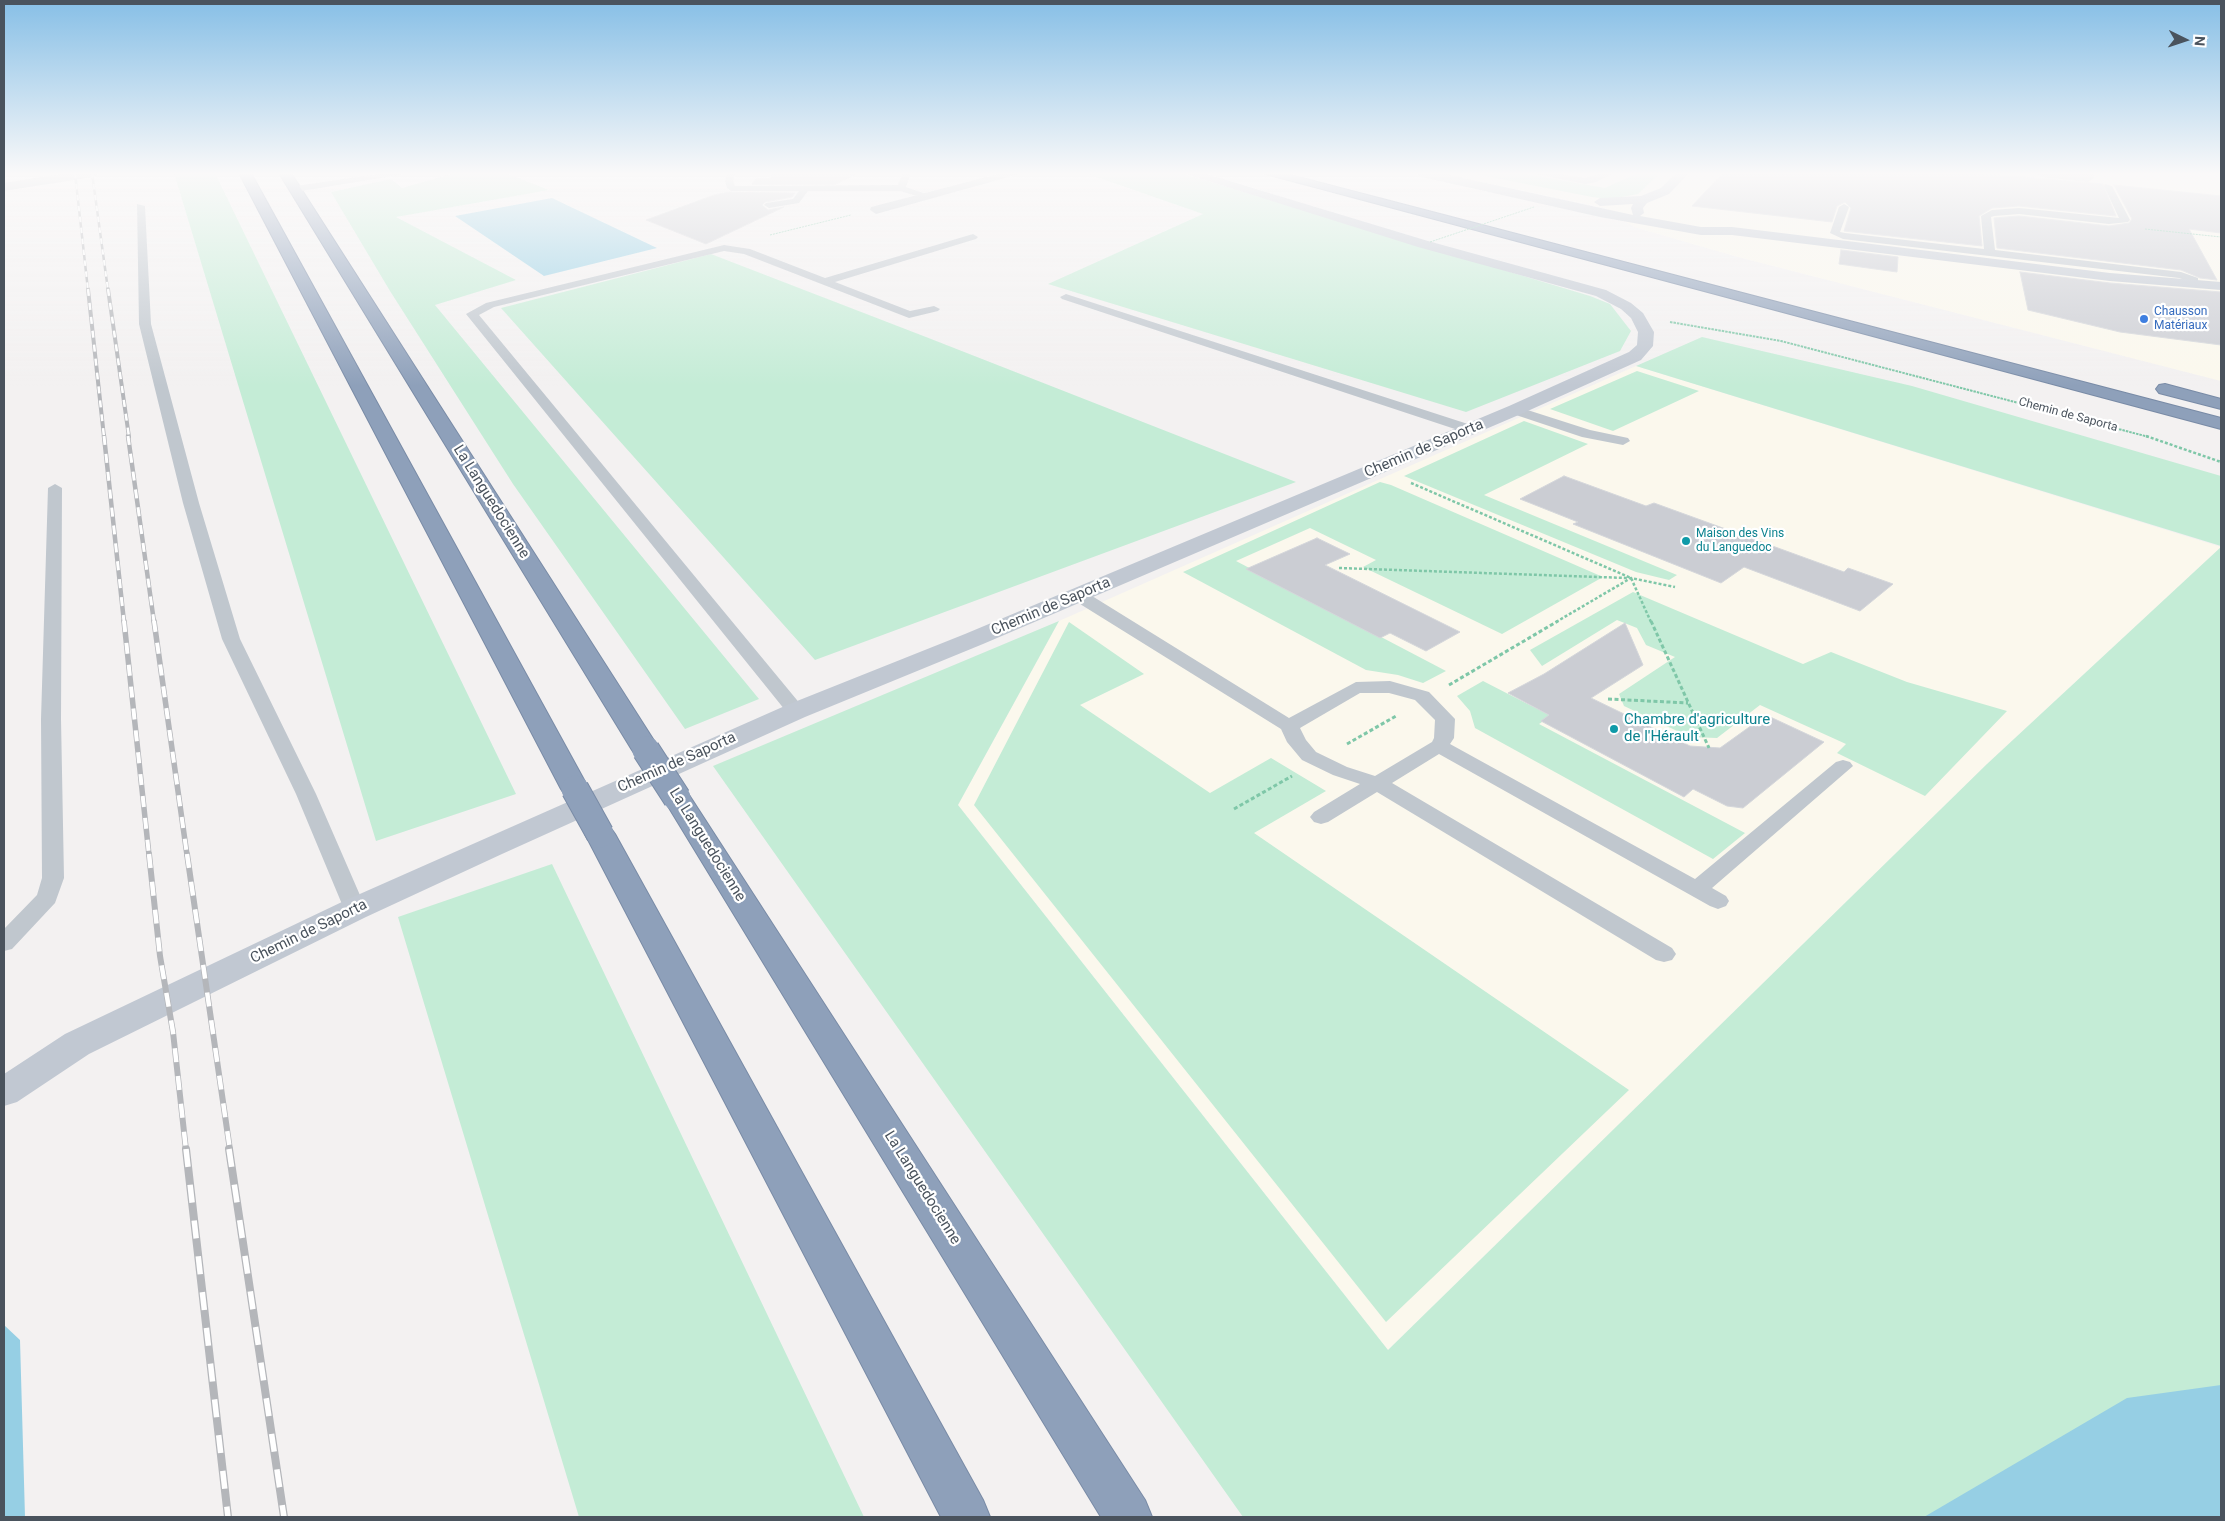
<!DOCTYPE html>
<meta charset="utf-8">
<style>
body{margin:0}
#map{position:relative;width:2225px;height:1521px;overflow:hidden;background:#f3f1f1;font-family:Roboto,sans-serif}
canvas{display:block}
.frame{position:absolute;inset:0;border:5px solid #4a535d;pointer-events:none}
.north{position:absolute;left:2160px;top:15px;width:50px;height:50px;-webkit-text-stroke:4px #fff;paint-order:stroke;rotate:94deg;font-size:14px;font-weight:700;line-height:20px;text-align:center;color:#4a535d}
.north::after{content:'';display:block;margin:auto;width:18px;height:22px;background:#4a535d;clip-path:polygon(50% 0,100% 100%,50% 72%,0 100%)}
</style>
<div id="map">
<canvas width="2225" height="1521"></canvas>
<div class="frame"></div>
<div class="north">N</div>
</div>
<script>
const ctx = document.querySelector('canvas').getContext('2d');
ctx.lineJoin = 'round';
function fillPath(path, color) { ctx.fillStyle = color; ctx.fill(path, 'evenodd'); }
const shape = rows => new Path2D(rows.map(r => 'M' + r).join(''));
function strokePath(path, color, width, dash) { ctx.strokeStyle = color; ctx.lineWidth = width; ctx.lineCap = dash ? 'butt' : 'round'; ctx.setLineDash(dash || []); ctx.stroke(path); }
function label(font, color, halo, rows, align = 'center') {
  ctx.font = font + ' Roboto,sans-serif'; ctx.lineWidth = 4.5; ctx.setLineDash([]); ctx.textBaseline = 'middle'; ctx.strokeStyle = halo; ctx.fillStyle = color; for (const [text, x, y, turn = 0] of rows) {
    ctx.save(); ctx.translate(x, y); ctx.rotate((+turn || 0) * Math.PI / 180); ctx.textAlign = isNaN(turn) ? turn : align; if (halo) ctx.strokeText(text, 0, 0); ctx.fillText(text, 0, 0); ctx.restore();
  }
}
fillPath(shape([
 [1440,173,2221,173,2221,381,1738,257,1634,227,1605,208],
 [1636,366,2221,547,1987,764,1388,1350,958,805,1059,621]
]), '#fbf8ed');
fillPath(shape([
 [174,173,215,173,516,794,376,841],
 [455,173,505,173,549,190,396,217,516,280,435,305,759,699,685,729,513,484,390,291,331,192,391,179,402,188],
 [1085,173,1181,173,1590,296,1610,304,1631,331,1620,351,1466,412,1048,284,1203,214],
 [1470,173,1520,173,1605,188,1638,173,1660,173,1638,194,1611,199,1592,197],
 [711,254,926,337,1296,482,815,660,501,308],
 [1702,337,1912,386,2221,476,2221,546,1636,366],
 [1637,371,1699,391,1613,431,1550,409],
 [1524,421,1588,444,1484,495,1677,575,1669,580,1636,572,1404,476],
 [1380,482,1391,485,1603,577,1502,634,1363,567,1376,560,1310,528,1236,561,1446,671,1423,683,1398,675,1366,670,1183,572],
 [2221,547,2221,1517,1243,1517,713,766,1059,621,958,805,1388,1350,1987,764],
 [1633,592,1803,664,1831,652,1907,682,2007,711,1925,796,1837,753,1846,744,1760,705,1717,738,1690,737,1624,706,1619,694,1675,657,1646,645,1637,628,1617,620,1542,666,1530,650],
 [1069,622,1144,674,1080,705,1210,793,1271,758,1326,791,1254,833,1629,1090,1386,1322,974,805],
 [1483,681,1551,716,1539,724,1745,833,1713,859,1475,728,1470,711,1457,696],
 [552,864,864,1517,579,1517,398,917]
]), '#c4ecd6');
fillPath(shape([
 [552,198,657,248,544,276,455,216],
 [4,1325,20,1340,25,1517,4,1517],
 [2221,1385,2221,1517,1924,1517,2127,1398]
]), '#96cfe4');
const building = shape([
 [772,173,858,173,836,184,752,184,756,179,771,179,772,173],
 [1723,173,1977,173,2103,184,2116,216,2019,206,1992,208,1979,216,1982,246,1844,231,1851,208,1845,202,1837,206,1832,222,1692,206,1723,173],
 [2114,185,2221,196,2221,233,2189,229,2217,280,2200,278,2181,270,1997,248,1994,218,2019,216,2109,226,2129,223,2132,219,2114,185],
 [729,192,795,193,792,197,765,202,762,205,768,210,784,207,706,244,646,220,714,195,729,192],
 [1841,250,1898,257,1897,272,1839,264,1841,250],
 [2020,272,2110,283,2221,292,2221,345,2120,332,2028,310,2020,272],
 [1564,476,1646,506,1654,503,1844,572,1848,568,1893,584,1860,611,1744,567,1721,583,1573,524,1578,522,1520,499,1564,476],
 [1317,538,1350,554,1325,565,1460,632,1426,651,1390,633,1380,638,1246,569,1317,538],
 [1625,623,1643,665,1591,698,1690,746,1720,748,1766,715,1824,742,1743,808,1727,806,1693,789,1684,797,1541,721,1549,715,1508,693,1544,674,1625,623]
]);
fillPath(building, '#cbcdd3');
strokePath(building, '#d5d7db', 1);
const highway = shape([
 [239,173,251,173,589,789,585,795,575,798,565,795,561,789,239,173],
 [279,173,291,173,660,750,656,756,646,758,636,756,632,750,279,173],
 [1262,173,1283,173,2221,418,2221,429,1262,173],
 [2165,384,2221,399,2221,409,2159,393,2156,389,2159,385,2165,384],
 [677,789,687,792,691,798,1145,1500,1152,1517,1101,1517,663,798,667,792,677,789],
 [600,825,610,827,615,834,983,1500,990,1517,941,1517,585,834,590,827,600,825]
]);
strokePath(highway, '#798ba6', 2);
strokePath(shape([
 [2145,229,2221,237],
 [770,235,851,215]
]), '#7fc7a8', 1, [2, 1]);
strokePath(shape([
 [1670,322,1781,341,2149,437]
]), '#7fc7a8', 2, [2.5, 1]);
strokePath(shape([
 [2146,436,2221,462],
 [1411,483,1631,578,1651,622],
 [1339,568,1627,578],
 [1556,622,1631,578,1675,587]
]), '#7fc7a8', 2.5, [3, 2]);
strokePath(shape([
 [1651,621,1709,748],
 [1449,685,1558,621],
 [1608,699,1688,703],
 [1347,744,1396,716],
 [1234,809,1292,776]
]), '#7fc7a8', 3, [4, 2.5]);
fillPath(shape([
 [385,173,410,173,296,192,292,189,296,186,385,173],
 [727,173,735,173,733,181,735,186,739,186,898,185,903,173,911,173,906,187,932,196,927,199,900,191,808,191,799,203,769,208,764,205,766,203,793,199,799,191,731,191,727,188,725,181,727,173],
 [1531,173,1554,173,1585,178,1602,173,1614,173,1596,182,1585,184,1531,173],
 [2105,184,2112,186,2130,220,2128,222,2109,224,2019,214,1994,216,1991,217,1995,250,2181,272,2198,278,2198,282,2194,283,2179,278,1843,239,1830,233,1839,207,1844,204,1849,207,1840,232,1845,233,1984,249,1981,216,1992,210,2019,208,2119,218,2104,186,2105,184],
 [137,204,145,206,151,324,199,503,240,639,316,794,366,909,363,915,355,917,347,915,344,909,296,794,222,639,183,503,139,324,137,204],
 [973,234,978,237,976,239,835,282,910,311,934,306,940,309,938,311,909,318,744,254,724,251,494,307,479,315,806,711,803,715,789,715,466,314,486,303,724,245,750,249,825,278,973,234],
 [1066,294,1474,426,1476,429,1469,433,1464,432,1062,299,1060,297,1066,294],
 [1515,406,1590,430,1628,438,1630,441,1623,445,1582,437,1510,413,1508,410,1515,406],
 [55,484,62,488,61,719,64,878,55,903,12,949,4,951,4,929,37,895,42,878,41,719,48,488,55,484],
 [1078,590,1084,591,1289,718,1356,682,1390,681,1429,692,1455,719,1454,738,1450,744,1695,879,1836,762,1843,760,1850,762,1853,766,1712,888,1726,896,1729,901,1726,906,1718,909,1710,906,1439,754,1392,783,1672,948,1676,954,1672,960,1664,962,1656,960,1377,792,1328,822,1321,824,1314,822,1310,817,1314,812,1360,784,1333,775,1302,760,1287,742,1281,729,1072,599,1070,595,1072,591,1078,590],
 [1360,693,1389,693,1415,700,1435,720,1434,738,1432,742,1375,776,1347,767,1316,752,1306,740,1300,728,1360,693]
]), '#c0c7ce');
fillPath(shape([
 [68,173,99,173,93,177,4,191,4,183,68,173],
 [1002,173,1023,173,876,214,870,210,871,207,1002,173],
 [2036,173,2094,173,2094,178,2088,182,2042,177,2036,173]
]), '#c0c7ce');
fillPath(shape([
 [1183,173,1203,173,1428,241,1606,290,1631,303,1643,313,1654,332,1653,346,1641,360,1521,414,983,644,805,717,502,854,366,917,89,1054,17,1102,4,1106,4,1074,65,1034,344,901,787,705,965,634,1509,406,1629,352,1637,345,1638,332,1631,318,1621,309,1596,296,1418,247,1183,173],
 [1416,173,1440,173,1633,215,1631,208,1633,204,1600,206,1594,202,1600,198,1641,196,1661,188,1676,173,1689,173,1669,194,1647,203,1643,208,1644,213,1640,216,1701,227,1732,227,2110,273,2221,282,2221,290,2110,281,1732,235,1701,235,1600,217,1422,177,1416,173]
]), '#c1c8d2');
fillPath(highway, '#8ea0ba');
const railFar5 = shape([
 [75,173,88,290],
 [92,173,108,290]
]);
const railFar4 = shape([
 [88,289,104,437],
 [108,289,129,437]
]);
const railFar3 = shape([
 [104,436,124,622],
 [128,436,154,622]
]);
const railFar2 = shape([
 [124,621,149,855],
 [154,621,187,855]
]);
const railFar1 = shape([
 [149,854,160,956,173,1032,186,1150],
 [187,854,230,1150]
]);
const rail = shape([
 [186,1149,228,1517],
 [229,1149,284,1517]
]);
strokePath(railFar5, '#b4b6ba', 2.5);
strokePath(railFar4, '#b4b6ba', 4);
strokePath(railFar3, '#b4b6ba', 4.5);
strokePath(railFar2, '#b4b6ba', 5.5);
strokePath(railFar1, '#b4b6ba', 6);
strokePath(rail, '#b4b6ba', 8);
strokePath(railFar5, '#fff', 2, [5.5]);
strokePath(railFar4, '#fff', 2.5, [7]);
strokePath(railFar3, '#fff', 3, [9]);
strokePath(railFar2, '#fff', 4, [11]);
strokePath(railFar1, '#fff', 4.5, [14]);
strokePath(rail, '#fff', 5.5, [18]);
const highwayBridge = shape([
 [646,750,677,798],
 [575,789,600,834]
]);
strokePath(highwayBridge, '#798ba6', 29, []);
strokePath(shape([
 [1430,242,1534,207]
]), '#7fc7a8', 1, [2, 1]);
strokePath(highwayBridge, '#8ea0ba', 27);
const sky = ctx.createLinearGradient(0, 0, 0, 386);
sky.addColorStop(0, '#87bfe6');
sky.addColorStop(0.45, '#faf9f9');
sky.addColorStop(1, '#faf9f900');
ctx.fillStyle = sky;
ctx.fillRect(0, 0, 2225, 386);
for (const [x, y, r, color] of [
 [2144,319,5,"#3f7fe0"],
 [1686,541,5,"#0f9aa8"],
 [1614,729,5,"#0f9aa8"]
]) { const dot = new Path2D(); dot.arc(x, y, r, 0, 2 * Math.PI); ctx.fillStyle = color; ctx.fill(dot); strokePath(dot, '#fff', 2); }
label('12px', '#366cbe', '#fff', [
 ["Chausson",2154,312],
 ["Matériaux",2154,326]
], 'left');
label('12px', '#4a535d', '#fff', [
 ["Chemin de Saporta",2068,415,15]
]);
label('12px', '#0d838f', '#fff', [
 ["Maison des Vins",1696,534],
 ["du Languedoc",1696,548]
], 'left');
label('15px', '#4a535d', '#fff', [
 ["Chemin de Saporta",1424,449,-23],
 ["La Languedocienne",491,502,58],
 ["Chemin de Saporta",1051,607,-23],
 ["Chemin de Saporta",677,763,-24],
 ["La Languedocienne",707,845,58],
 ["Chemin de Saporta",309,932,-26],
 ["La Languedocienne",922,1188,58]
]);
label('15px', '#0d838f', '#fff', [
 ["Chambre d'agriculture",1624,720],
 ["de l'Hérault",1624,737]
], 'left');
</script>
